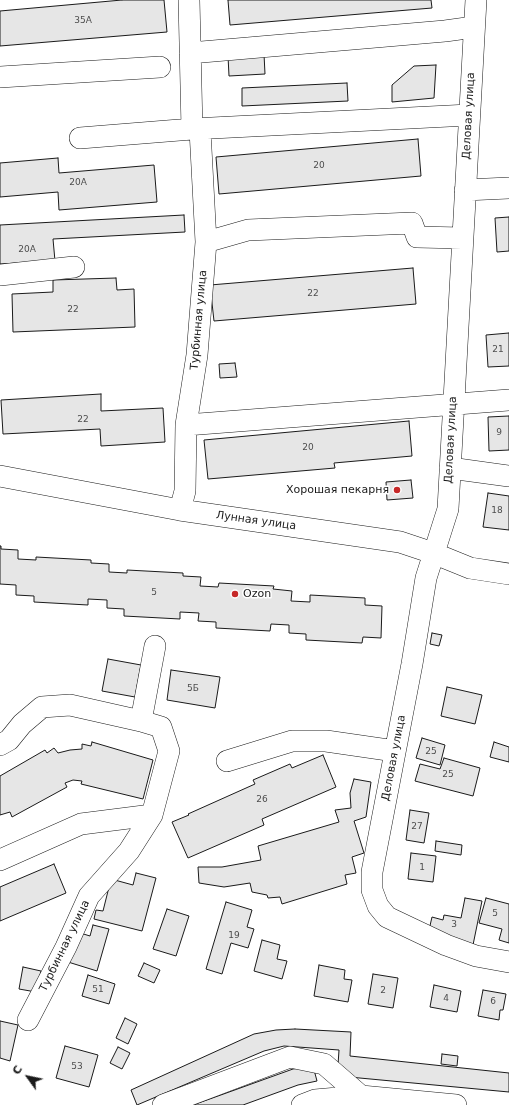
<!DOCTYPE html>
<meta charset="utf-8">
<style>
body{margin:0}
#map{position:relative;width:509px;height:1105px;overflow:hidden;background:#fff;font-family:"DejaVu Sans",sans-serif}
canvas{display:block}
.north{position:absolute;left:8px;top:1057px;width:40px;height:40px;-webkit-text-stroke:3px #fff;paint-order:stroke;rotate:303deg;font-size:11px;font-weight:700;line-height:16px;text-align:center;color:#1a1a1a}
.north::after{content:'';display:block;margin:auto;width:14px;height:18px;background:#1a1a1a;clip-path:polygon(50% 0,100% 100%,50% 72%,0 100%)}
</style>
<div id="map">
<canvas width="509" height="1105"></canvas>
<div class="north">С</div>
</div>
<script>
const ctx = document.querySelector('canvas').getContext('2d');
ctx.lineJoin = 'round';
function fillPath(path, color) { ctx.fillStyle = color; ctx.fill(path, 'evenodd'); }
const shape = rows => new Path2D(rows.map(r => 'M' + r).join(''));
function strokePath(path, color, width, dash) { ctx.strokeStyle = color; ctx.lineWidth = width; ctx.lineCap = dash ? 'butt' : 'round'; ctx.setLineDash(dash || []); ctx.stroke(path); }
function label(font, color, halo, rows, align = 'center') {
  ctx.font = font + ' "DejaVu Sans",sans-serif'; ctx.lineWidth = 3; ctx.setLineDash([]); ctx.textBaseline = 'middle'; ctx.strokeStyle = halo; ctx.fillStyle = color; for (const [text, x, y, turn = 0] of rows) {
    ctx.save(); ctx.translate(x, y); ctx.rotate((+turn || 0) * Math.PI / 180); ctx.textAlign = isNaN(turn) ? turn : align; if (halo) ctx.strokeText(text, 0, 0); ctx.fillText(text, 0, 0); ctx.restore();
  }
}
const building = shape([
 [122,0,164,0,167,32,0,46,0,11,122,0],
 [228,0,431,0,432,8,230,25,228,0],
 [264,54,265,74,229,76,228,56,264,54],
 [436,65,434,98,392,102,392,85,414,66,436,65],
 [347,83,348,101,242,106,242,88,347,83],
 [418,139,421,176,219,194,216,157,418,139],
 [58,158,59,173,154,165,157,202,59,210,58,192,0,197,0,163,58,158],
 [184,215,185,232,53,239,55,261,0,264,0,225,184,215],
 [509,217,509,251,497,252,495,218,509,217],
 [413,268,416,304,214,321,210,285,413,268],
 [116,278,117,290,134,289,135,327,13,332,12,294,53,292,53,280,116,278],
 [509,333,509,366,488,367,486,335,509,333],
 [235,363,237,377,220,378,219,364,235,363],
 [101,394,101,411,163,408,165,442,101,446,100,429,3,434,1,400,101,394],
 [509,416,509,450,489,451,488,417,509,416],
 [409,421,412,456,334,463,335,468,208,479,204,440,409,421],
 [411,480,413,498,387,500,386,482,411,480],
 [488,493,509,496,509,530,483,527,488,493],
 [0,546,1,546,1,549,18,550,18,559,36,560,36,557,91,560,91,563,109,564,109,572,127,573,127,570,183,573,183,576,201,577,200,586,218,587,219,583,274,586,273,589,292,591,291,601,310,602,310,595,365,598,365,605,382,606,381,638,363,637,362,643,306,640,306,634,289,633,289,625,271,624,270,631,216,628,216,622,198,621,199,613,180,612,180,619,124,616,124,609,107,608,107,600,88,599,88,605,34,602,34,596,16,595,16,585,0,584,0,546],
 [432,633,442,635,439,646,430,644,432,633],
 [108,659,141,665,135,697,102,691,108,659],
 [171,670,220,677,215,708,167,700,171,670],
 [447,687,482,695,475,724,441,716,447,687],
 [422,738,445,745,440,765,416,758,422,738],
 [92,742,153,760,143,799,81,784,82,781,73,780,65,783,67,787,12,817,10,812,0,815,0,776,45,750,47,753,54,748,58,753,70,750,82,749,82,744,91,746,92,742],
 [494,742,509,747,509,762,490,757,494,742],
 [323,755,336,787,262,819,264,825,188,858,172,822,189,815,188,814,255,784,253,780,290,764,292,768,323,755],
 [444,758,480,768,473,796,415,781,420,764,440,769,444,758],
 [354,779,371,782,366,817,354,821,364,853,352,857,356,873,345,875,347,884,282,904,280,897,268,898,267,895,252,892,250,883,224,887,199,883,198,867,222,867,261,860,258,846,339,822,335,810,351,808,350,793,354,779],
 [410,810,429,813,424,843,406,840,410,810],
 [436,841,462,845,461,855,435,851,436,841],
 [411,853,436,856,433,882,408,879,411,853],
 [54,864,66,893,0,921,0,887,54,864],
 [136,873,156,878,142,931,94,919,96,910,103,911,111,879,133,885,136,873],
 [465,898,482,901,473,945,429,930,432,917,443,920,444,915,461,918,465,898],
 [486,898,509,904,509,943,499,940,502,929,479,923,486,898],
 [226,902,252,910,247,927,254,929,248,948,231,943,222,974,206,969,226,902],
 [167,909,189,916,176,956,153,949,167,909],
 [93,925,109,929,97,971,68,962,77,932,90,936,93,925],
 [262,940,280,945,277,959,287,961,282,979,254,971,262,940],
 [144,963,160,970,154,983,138,976,144,963],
 [319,965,345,970,344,979,352,980,348,1002,314,996,319,965],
 [23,967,41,971,36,992,19,989,23,967],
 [373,974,398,978,393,1008,368,1004,373,974],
 [88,975,115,984,109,1004,82,996,88,975],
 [434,985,461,991,457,1012,430,1007,434,985],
 [483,990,506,994,503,1010,500,1010,499,1020,478,1016,483,990],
 [125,1018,137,1024,128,1044,116,1038,125,1018],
 [0,1021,18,1025,10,1061,0,1058,0,1021],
 [295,1029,351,1032,350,1056,509,1073,509,1092,349,1077,338,1065,339,1050,284,1046,264,1051,137,1105,131,1090,254,1034,276,1030,295,1029],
 [65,1046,98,1055,89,1087,56,1078,65,1046],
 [118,1047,130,1053,122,1069,110,1063,118,1047],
 [442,1054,458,1056,457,1066,441,1064,442,1054],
 [313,1066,317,1081,298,1085,243,1105,193,1105,293,1069,313,1066]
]);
fillPath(building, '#e6e6e6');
strokePath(building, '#1a1a1a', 1);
const minor = shape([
 [189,0,192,129],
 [476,0,448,509,426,578,412,664,372,872,372,890,378,906,387,917,446,945,476,956,509,962],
 [190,53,445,31,474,27],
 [0,77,160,67],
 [80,138,192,129,469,115],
 [465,190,509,188],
 [206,242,248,230,412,223,417,237,462,238],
 [0,275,74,267],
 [186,425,509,400],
 [450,468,509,476],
 [0,476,180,510,400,542,433,553,470,568,509,574],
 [180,510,185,491,186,425,197,355,206,242,200,130],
 [0,745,9,740,22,724,42,707,70,705,141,721],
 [227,761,292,741,326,741,395,751],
 [0,860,81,824,152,815],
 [28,1020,66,947,89,896,129,851,152,815,169,751,161,727,141,721,155,646],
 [163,1105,290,1057,324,1064,361,1096],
 [302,1105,315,1100,361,1096,456,1105]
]);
strokePath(minor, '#1a1a1a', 22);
strokePath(minor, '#fff', 21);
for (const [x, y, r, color] of [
 [397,490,4,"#c62828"],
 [235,594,4,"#c62828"]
]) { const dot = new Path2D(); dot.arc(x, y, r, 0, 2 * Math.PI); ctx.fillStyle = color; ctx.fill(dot); strokePath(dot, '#fff', 1.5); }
label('9px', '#4d4d4d', null, [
 ["35А",83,21],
 ["20",319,166],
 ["20А",78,183],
 ["20А",27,250],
 ["22",313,294],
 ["22",73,310],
 ["21",498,350],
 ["22",83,420],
 ["9",499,433],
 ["20",308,448],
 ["18",497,511],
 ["5",154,593],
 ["5Б",193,689],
 ["25",431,752],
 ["25",448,775],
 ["26",262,800],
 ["27",417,827],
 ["1",422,868],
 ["5",495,914],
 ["3",454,925],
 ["19",234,936],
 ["51",98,990],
 ["2",383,991],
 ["4",446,999],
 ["6",493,1002],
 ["53",77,1067]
]);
label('11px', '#1a1a1a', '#fff', [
 ["Деловая улица",469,116,-87],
 ["Турбинная улица",199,320,-85],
 ["Деловая улица",451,440,-87],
 ["Лунная улица",256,521,8],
 ["Деловая улица",394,758,-79],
 ["Турбинная улица",65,946,-64]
]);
label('11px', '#1a1a1a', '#fff', [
 ["Хорошая пекарня",389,490],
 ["Ozon",243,594,"left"]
], 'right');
</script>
